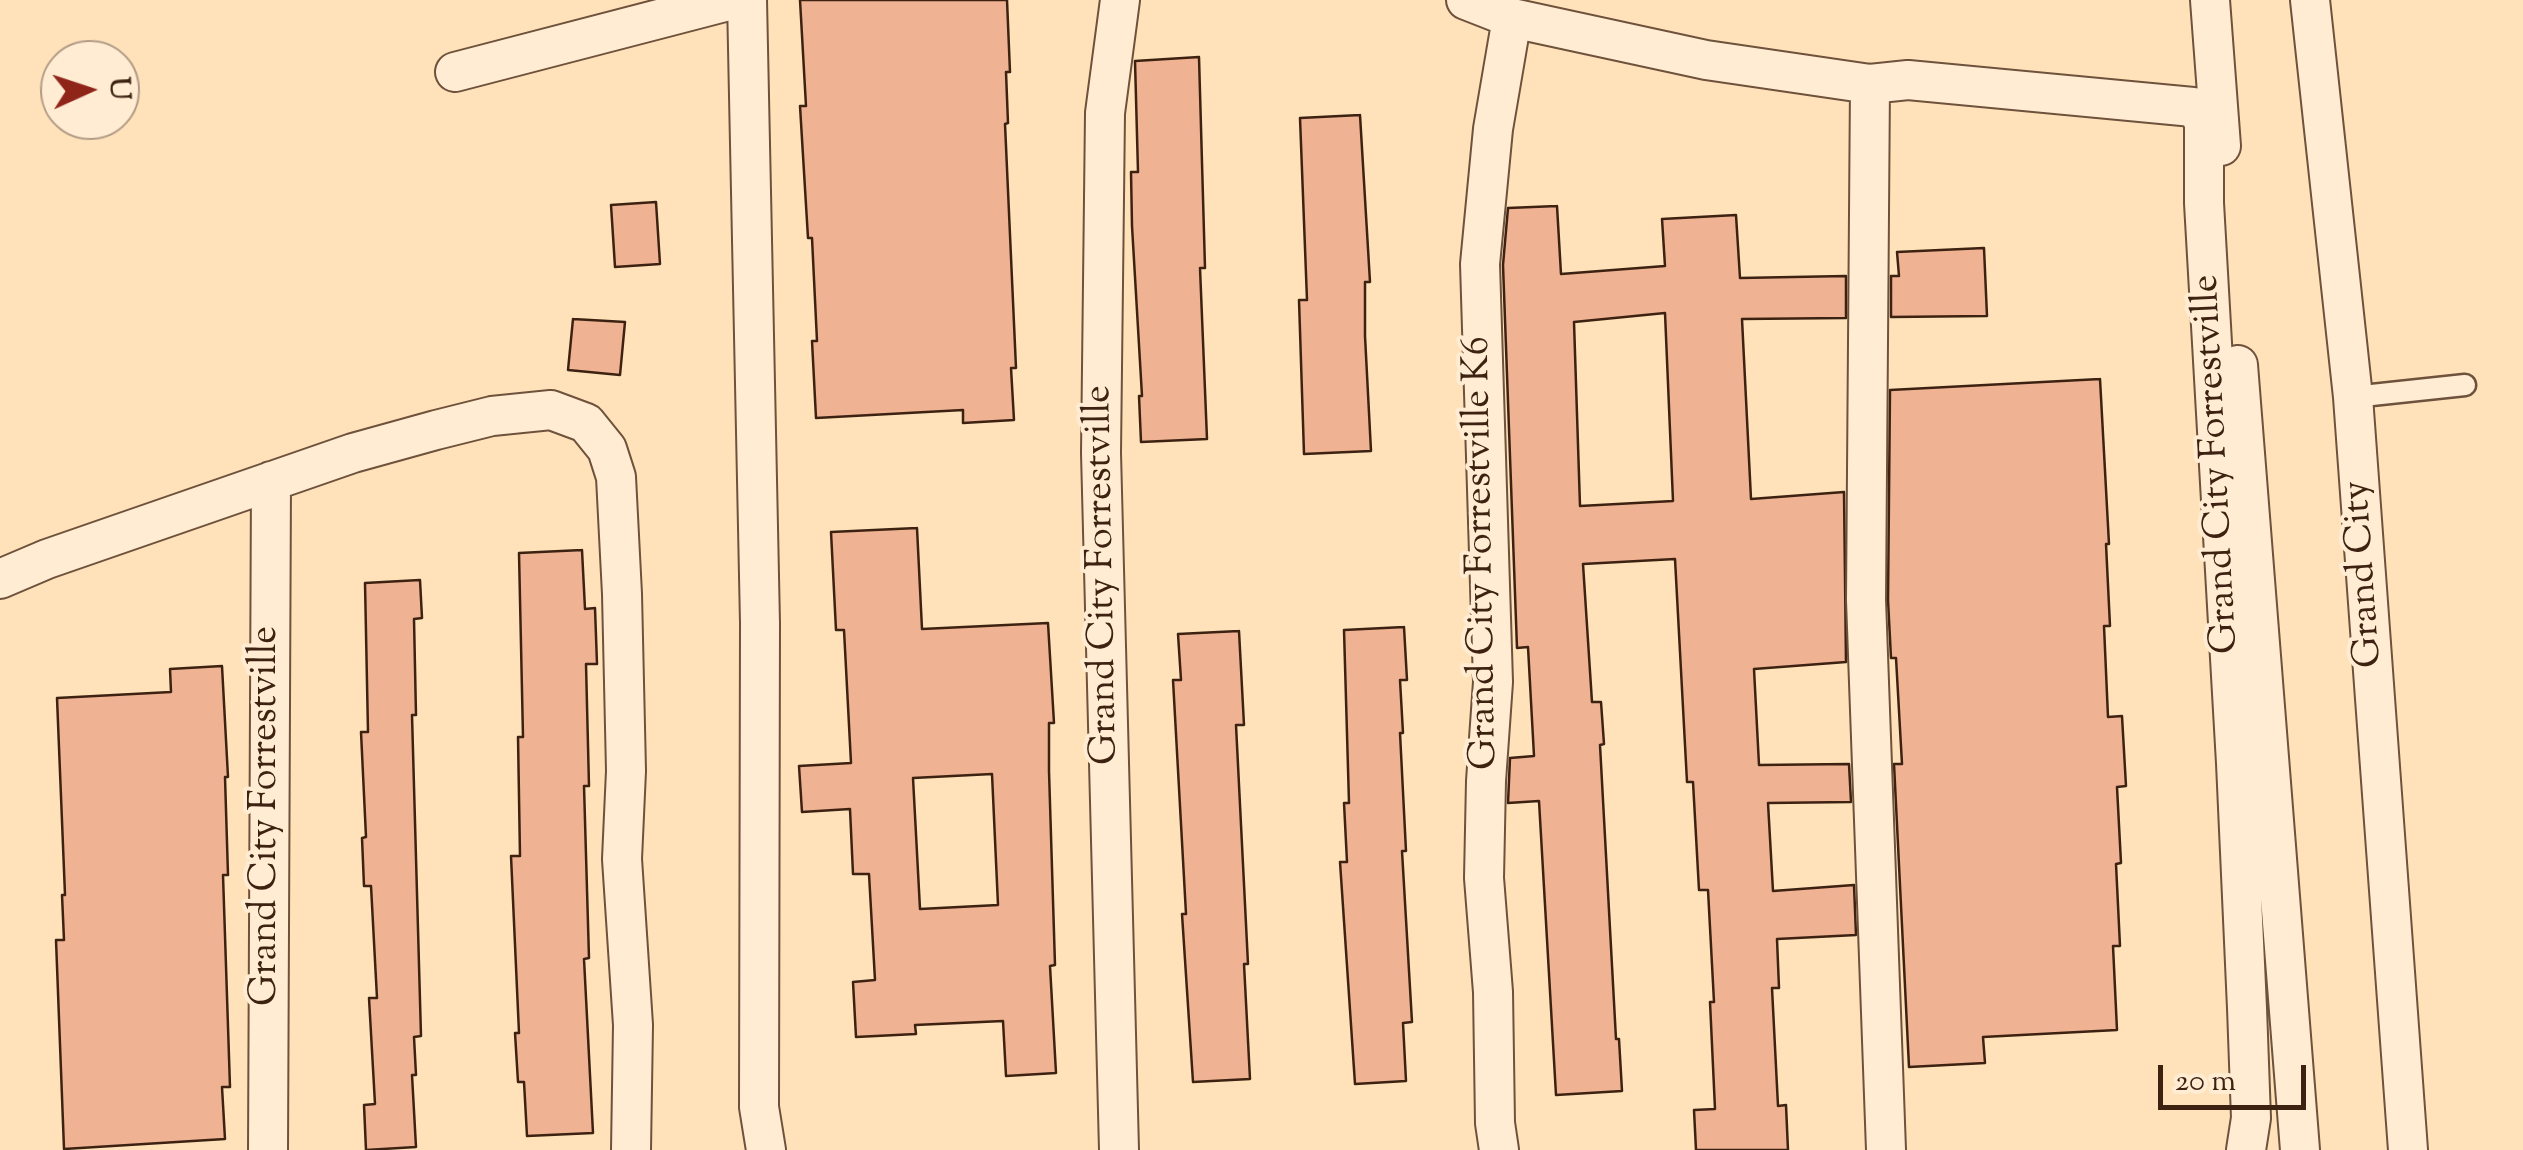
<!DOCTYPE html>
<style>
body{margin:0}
#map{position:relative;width:2523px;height:1150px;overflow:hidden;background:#ffe2ba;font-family:"Sorts Mill Goudy",serif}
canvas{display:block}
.north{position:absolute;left:40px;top:40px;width:100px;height:100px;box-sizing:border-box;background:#ffecd2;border:2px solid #b19b85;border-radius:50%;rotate:87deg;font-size:28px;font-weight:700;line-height:40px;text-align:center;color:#3d2212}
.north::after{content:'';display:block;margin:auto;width:35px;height:45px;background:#8f2418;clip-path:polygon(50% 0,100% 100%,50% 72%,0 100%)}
.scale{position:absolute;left:2158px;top:1065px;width:148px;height:45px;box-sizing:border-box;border:5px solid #3d2212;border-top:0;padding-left:12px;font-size:30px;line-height:35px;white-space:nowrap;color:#3d2212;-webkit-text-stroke:8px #ffecd2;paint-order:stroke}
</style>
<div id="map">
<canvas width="2523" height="1150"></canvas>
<div class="north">U</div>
<div class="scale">20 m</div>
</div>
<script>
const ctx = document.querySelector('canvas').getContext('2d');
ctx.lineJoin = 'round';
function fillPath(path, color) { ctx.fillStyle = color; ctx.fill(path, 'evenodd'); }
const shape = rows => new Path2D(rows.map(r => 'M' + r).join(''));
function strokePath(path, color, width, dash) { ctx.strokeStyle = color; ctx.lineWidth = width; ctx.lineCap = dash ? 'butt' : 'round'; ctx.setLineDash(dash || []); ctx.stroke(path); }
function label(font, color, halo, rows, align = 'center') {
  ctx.font = font + ' "Sorts Mill Goudy",serif'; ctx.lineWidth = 8; ctx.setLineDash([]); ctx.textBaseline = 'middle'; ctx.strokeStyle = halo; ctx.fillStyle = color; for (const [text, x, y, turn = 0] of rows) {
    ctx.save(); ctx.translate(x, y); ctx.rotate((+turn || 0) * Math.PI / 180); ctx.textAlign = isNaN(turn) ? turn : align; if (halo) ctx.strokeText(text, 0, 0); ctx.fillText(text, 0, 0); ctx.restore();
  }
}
const building = shape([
 [800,0,1007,0,1010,72,1006,72,1008,123,1005,124,1016,368,1011,368,1014,420,963,423,963,410,816,418,812,341,817,341,812,238,808,238,800,106,806,106,800,0],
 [1199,57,1205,268,1200,268,1207,439,1141,442,1139,396,1142,396,1132,226,1131,172,1138,172,1135,61,1199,57],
 [1360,115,1370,282,1365,282,1365,336,1371,451,1304,454,1299,300,1307,300,1300,118,1360,115],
 [656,202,660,264,615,267,611,205,656,202],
 [1557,206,1561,274,1665,266,1662,219,1736,215,1740,278,1846,276,1846,318,1742,319,1751,499,1844,492,1846,662,1754,669,1759,765,1849,764,1851,802,1768,803,1773,891,1854,885,1856,935,1777,939,1779,988,1772,988,1778,1106,1786,1105,1788,1150,1696,1150,1694,1110,1715,1109,1710,1002,1714,1002,1708,890,1699,890,1693,782,1687,782,1675,559,1583,564,1592,702,1601,702,1604,744,1600,745,1616,1039,1619,1039,1622,1091,1556,1095,1539,801,1508,803,1510,758,1534,756,1528,647,1517,648,1503,265,1508,208,1557,206],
 [1665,313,1673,501,1580,506,1574,322,1665,313],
 [1984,248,1987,316,1891,317,1891,276,1899,276,1897,252,1984,248],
 [573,319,625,322,620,375,568,370,573,319],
 [2100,379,2109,544,2106,544,2110,626,2104,626,2108,717,2122,716,2126,786,2117,787,2121,863,2116,864,2120,946,2113,946,2117,1030,1983,1037,1985,1063,1909,1067,1894,764,1902,764,1896,658,1891,658,1888,600,1890,390,2100,379],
 [917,528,922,629,1048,623,1054,723,1049,723,1049,771,1055,965,1050,966,1056,1073,1006,1076,1003,1021,915,1025,916,1034,856,1037,853,982,875,980,869,874,853,874,850,809,802,812,799,766,851,763,844,630,836,630,831,532,917,528],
 [992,774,998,905,920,909,913,778,992,774],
 [582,550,585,609,595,608,597,664,586,664,589,786,584,786,589,958,584,959,593,1133,527,1136,524,1082,518,1082,515,1033,519,1033,511,856,520,856,518,737,523,737,519,553,582,550],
 [420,580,422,618,414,619,416,715,412,715,421,1036,414,1037,416,1075,412,1075,416,1147,366,1150,364,1105,375,1104,369,998,377,998,371,886,364,886,362,838,366,837,361,732,368,732,365,583,420,580],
 [1404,627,1407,680,1400,680,1403,733,1400,733,1406,851,1402,851,1412,1022,1403,1023,1406,1081,1355,1084,1340,862,1347,862,1344,803,1349,803,1344,630,1404,627],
 [1239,631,1244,725,1236,725,1248,964,1244,964,1250,1079,1193,1082,1182,914,1186,914,1173,680,1181,680,1178,634,1239,631],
 [222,666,228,777,225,777,228,875,223,875,230,1087,222,1087,225,1139,64,1149,56,940,64,940,62,895,65,895,57,698,171,692,170,669,222,666]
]);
fillPath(building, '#efb293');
strokePath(building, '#3d2212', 2.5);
const service = shape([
 [2353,397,2465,385]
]);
const minor = shape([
 [747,0,760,623,759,1107,766,1150],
 [1466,0,1512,18,1706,60,1870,84,1908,80,2193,107,2204,120,2204,203,2236,763,2247,1008,2251,1118,2246,1150],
 [2210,0,2221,146],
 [2310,0,2353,397,2408,1150],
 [455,72,732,0],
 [1870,84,1866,600,1886,1150],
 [2238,365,2300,1150],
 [0,579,47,559,353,453,436,430,492,416,551,410,586,423,607,449,616,477,622,594,626,771,622,859,633,1025,631,1150],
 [268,1150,271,481],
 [1119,1150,1101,453,1105,113,1120,0],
 [1499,1150,1495,1123,1493,992,1484,878,1486,781,1493,682,1480,264,1493,129,1512,18]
]);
strokePath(service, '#6e523c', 25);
strokePath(minor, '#6e523c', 42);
strokePath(service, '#ffecd2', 20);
strokePath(minor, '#ffecd2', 38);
label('38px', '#3d2212', '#ffecd2', [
 ["Grand City Forrestville",2219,464,-93],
 ["Grand City Forrestville K6",1484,553,-91],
 ["Grand City",2366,574,-94],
 ["Grand City Forrestville",1105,575,-91],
 ["Grand City Forrestville",269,816,-90]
]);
</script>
